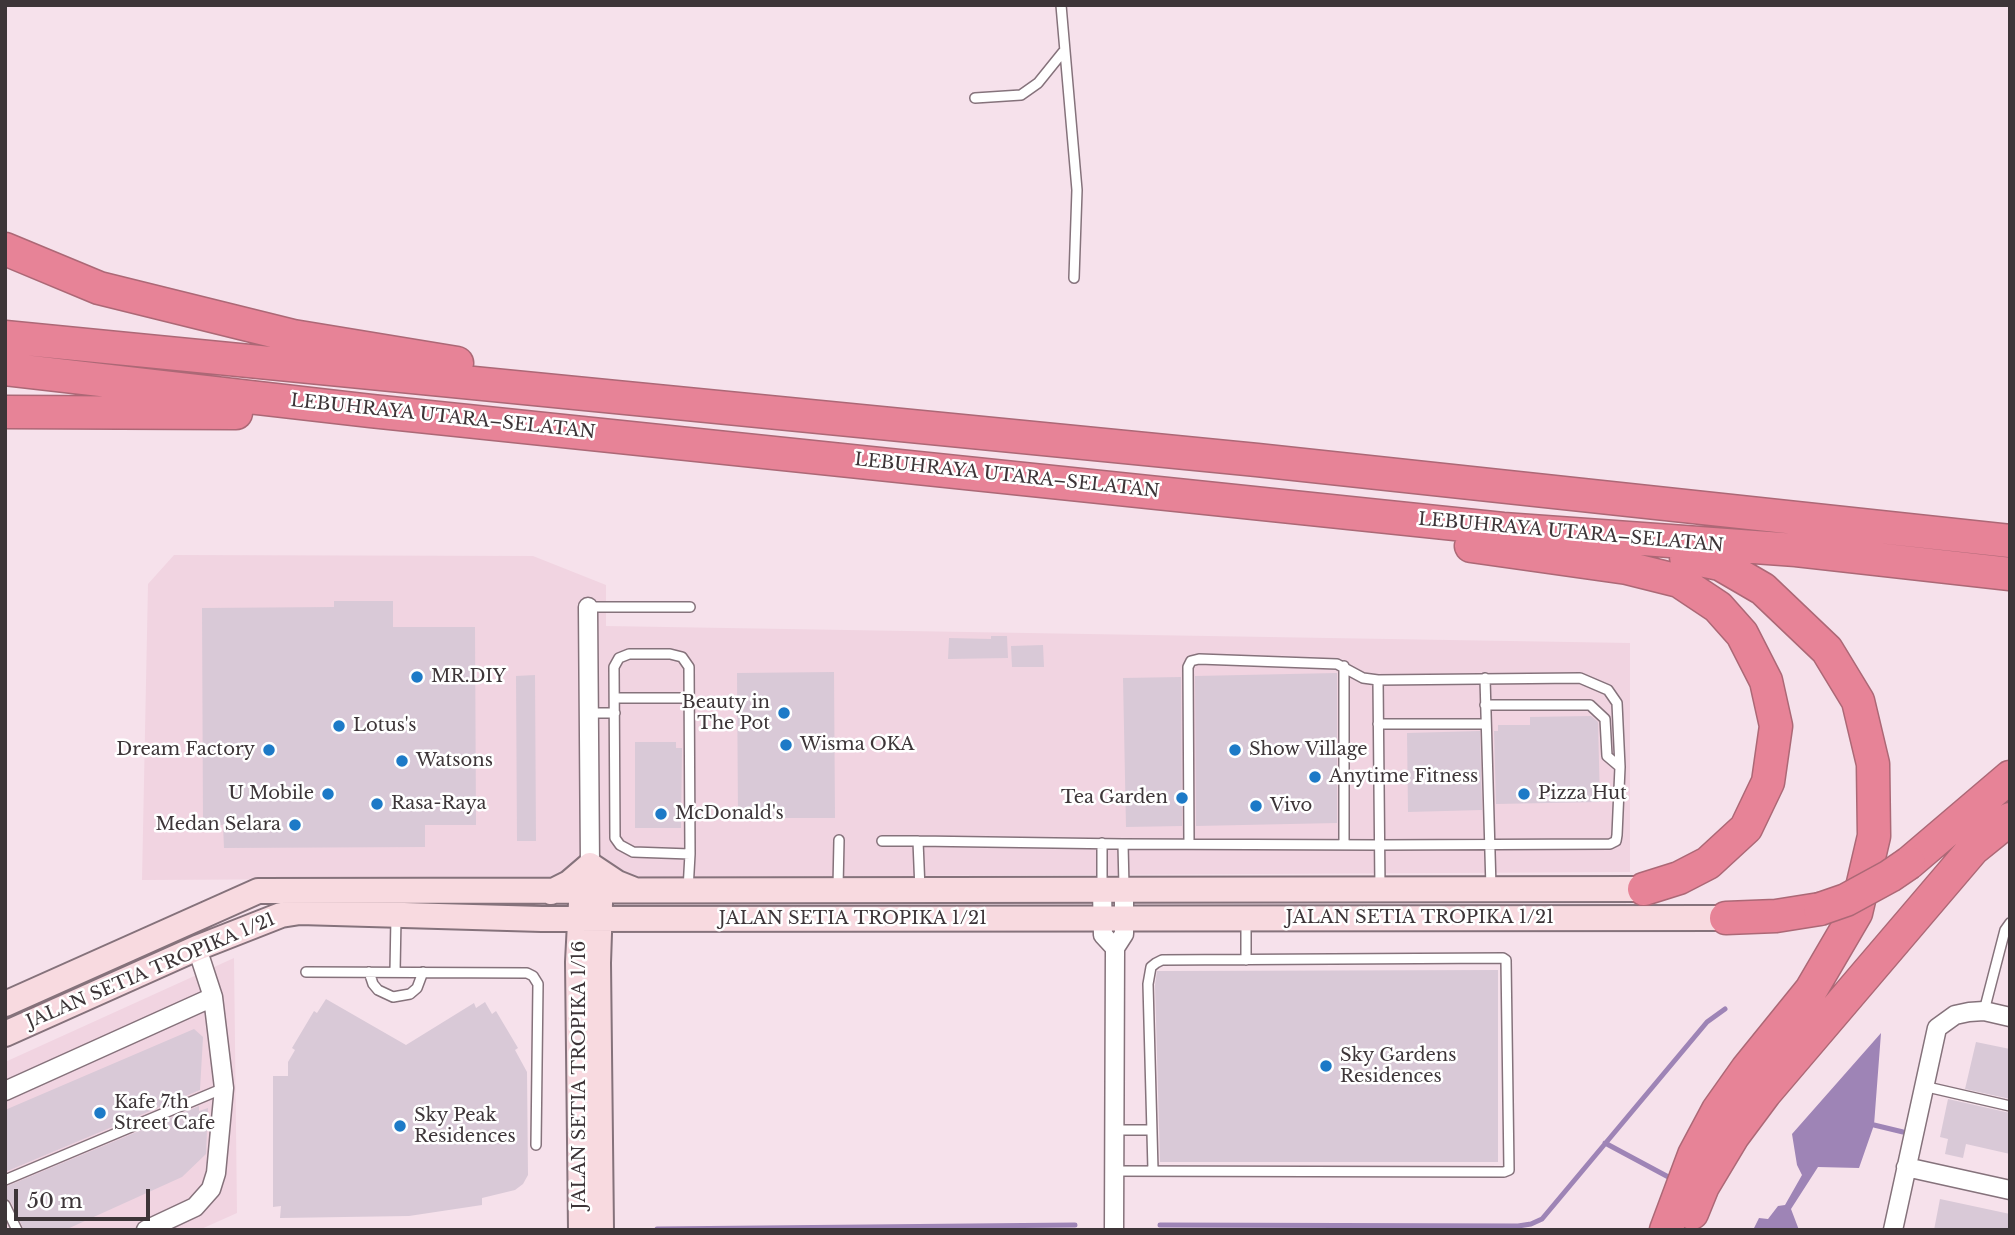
<!DOCTYPE html>
<meta charset="utf-8">
<style>
body{margin:0}
#map{position:relative;width:2015px;height:1235px;overflow:hidden;background:#f6e1eb;font-family:"Libre Baskerville",serif}
canvas{display:block}
.frame{position:absolute;inset:0;border:7px solid #3d3538;pointer-events:none}
.scale{position:absolute;left:14px;top:1189px;width:136px;height:32px;box-sizing:border-box;border:4px solid #3d3538;border-top:0;padding-left:9px;font-size:21px;line-height:24px;white-space:nowrap;color:#3d3538;-webkit-text-stroke:5px #fff;paint-order:stroke}
</style>
<div id="map">
<canvas width="2015" height="1235"></canvas>
<div class="frame"></div>
<div class="scale">50 m</div>
</div>
<script>
const ctx = document.querySelector('canvas').getContext('2d');
ctx.lineJoin = 'round';
function fillPath(path, color) { ctx.fillStyle = color; ctx.fill(path, 'evenodd'); }
const shape = rows => new Path2D(rows.map(r => 'M' + r).join(''));
function strokePath(path, color, width, dash) { ctx.strokeStyle = color; ctx.lineWidth = width; ctx.lineCap = dash ? 'butt' : 'round'; ctx.setLineDash(dash || []); ctx.stroke(path); }
function label(font, color, halo, rows, align = 'center') {
  ctx.font = font + ' "Libre Baskerville",serif'; ctx.lineWidth = 5; ctx.setLineDash([]); ctx.textBaseline = 'middle'; ctx.strokeStyle = halo; ctx.fillStyle = color; for (const [text, x, y, turn = 0] of rows) {
    ctx.save(); ctx.translate(x, y); ctx.rotate((+turn || 0) * Math.PI / 180); ctx.textAlign = isNaN(turn) ? turn : align; if (halo) ctx.strokeText(text, 0, 0); ctx.fillText(text, 0, 0); ctx.restore();
  }
}
fillPath(shape([
 [174,555,533,556,606,585,606,626,1630,643,1630,872,142,880,148,584],
 [234,958,237,1213,199,1230,5,1230,5,1062]
]), '#f1d4e1');
fillPath(shape([
 [1881,1033,1874,1125,1859,1168,1818,1167,1791,1209,1799,1230,1753,1230,1759,1218,1768,1219,1778,1206,1785,1205,1802,1175,1797,1165,1792,1134]
]), '#9e84b6');
strokePath(shape([
 [1874,1125,1903,1132],
 [1605,1143,1674,1180],
 [1160,1225,1518,1226,1531,1224,1542,1219,1707,1022,1725,1009],
 [657,1229,1075,1225]
]), '#9e84b6', 5);
fillPath(shape([
 [334,601,393,601,393,627,475,627,476,825,425,825,425,847,224,848,223,825,203,825,202,608,334,607],
 [991,636,1007,636,1008,658,948,659,949,638,991,639],
 [1043,645,1044,667,1012,667,1011,646],
 [834,672,835,818,738,818,737,673],
 [1337,673,1337,823,1196,826,1195,676],
 [535,675,536,841,517,841,516,676],
 [1181,677,1182,826,1126,827,1123,678],
 [1591,716,1598,722,1600,802,1496,804,1494,731,1498,731,1498,725,1530,725,1530,717],
 [1480,731,1482,810,1408,812,1407,733],
 [635,742,676,742,676,748,682,748,681,828,635,828],
 [1498,970,1498,1162,1160,1162,1155,985,1157,971],
 [326,999,406,1045,474,1003,476,1008,485,1002,492,1014,496,1011,518,1048,515,1050,527,1072,528,1175,523,1184,515,1190,482,1198,482,1205,409,1216,280,1218,281,1206,273,1207,273,1076,288,1076,288,1062,295,1050,292,1048,314,1011,317,1013],
 [194,1029,203,1037,200,1090,5,1172,5,1110],
 [1976,1042,2010,1049,2010,1099,1965,1089],
 [1948,1099,2010,1113,2010,1154,1966,1144,1963,1158,1945,1154,1948,1139,1940,1137],
 [199,1106,199,1111,208,1108,206,1154,182,1177,65,1230,24,1230,11,1202,5,1198,5,1187],
 [1940,1199,2010,1214,2010,1230,1934,1230]
]), '#d9c9d7');
const lane = shape([
 [1061,5,1077,190,1074,278],
 [975,98,1021,95,1038,83,1063,52],
 [588,607,690,607],
 [1485,678,1491,888],
 [1378,680,1380,889],
 [615,698,689,698],
 [1485,705,1590,705,1605,719,1607,756,1620,767],
 [589,713,615,713],
 [1378,724,1486,724],
 [882,841,918,841,1123,844,1379,845,1610,844,1616,841,1617,835,1620,767,1617,703,1608,690,1580,678,1378,680,1363,678,1337,664,1199,659,1191,661,1188,667,1189,844],
 [918,841,920,890],
 [1102,843,1102,887],
 [1123,844,1124,887],
 [1344,845,1344,666],
 [838,887,839,840],
 [688,890,690,854,689,667,682,657,670,654,629,654,619,658,614,667,615,838,620,845,633,852,690,854],
 [1246,919,1246,960],
 [306,972,527,973,533,976,538,984,536,1145],
 [369,972,373,984,378,990,393,997,410,994,417,988,423,972],
 [395,972,396,917],
 [1984,1011,2005,930,2010,923],
 [1923,1086,2010,1106],
 [1115,1130,1152,1130],
 [1115,1171,1504,1172,1509,1170,1506,960,1503,958,1162,960,1156,963,1151,967,1148,984,1153,1170],
 [5,1180,224,1088],
 [5,1205,17,1230]
]);
const street = shape([
 [586,876,590,865,588,607],
 [1102,891,1103,935,1115,948],
 [1115,948,1124,934,1124,891],
 [5,1091,213,997],
 [1906,1167,2010,1190],
 [146,1230,195,1207,211,1189,216,1173,224,1088,213,997,197,948],
 [1114,1230,1115,948],
 [1893,1230,1937,1028,1955,1015,1969,1012,1984,1011,2010,1017]
]);
const secondary = shape([
 [551,892,569,883,590,865,617,883,632,889],
 [581,903,578,962,581,1230],
 [600,903,598,963,601,1230],
 [5,1004,258,891,1644,889],
 [5,1034,197,948,281,915,300,912,542,919,1726,918]
]);
const highway = shape([
 [5,249,99,288,293,336,457,363],
 [5,337,1257,460,2010,541],
 [5,369,371,411,1503,529,1796,550,2010,574],
 [5,412,236,413],
 [1471,546,1627,568,1679,581,1718,607,1742,634,1766,681,1776,726,1768,782,1746,828,1708,863,1679,878,1644,889],
 [1909,863,2010,777],
 [1726,918,1776,916,1820,909],
 [1692,1213,1703,1186,1733,1136,1765,1093,1973,849,2010,819],
 [1666,1230,1694,1155,1718,1110,1747,1069,1811,990,1856,913,1874,836,1873,764,1858,701,1827,650,1763,589,1720,564,1686,557]
]);
strokePath(lane, '#85727b', 12);
strokePath(street, '#85727b', 21);
strokePath(secondary, '#85727b', 28);
strokePath(highway, '#ac6876', 35);
strokePath(lane, '#fff', 9);
strokePath(street, '#fff', 18);
strokePath(secondary, '#f8dae0', 24);
strokePath(highway, '#e78397', 32);
const highwayBridge = shape([
 [1820,909,1846,900,1890,876,1909,863]
]);
strokePath(highwayBridge, '#ac6876', 35, []);
strokePath(highwayBridge, '#e78397', 32);
for (const [x, y, r, color] of [
 [417,677,7,"#1d7ac7"],
 [784,713,7,"#1d7ac7"],
 [339,726,7,"#1d7ac7"],
 [786,745,7,"#1d7ac7"],
 [269,750,7,"#1d7ac7"],
 [1235,750,7,"#1d7ac7"],
 [402,761,7,"#1d7ac7"],
 [1315,777,7,"#1d7ac7"],
 [328,794,7,"#1d7ac7"],
 [1524,794,7,"#1d7ac7"],
 [1182,798,7,"#1d7ac7"],
 [377,804,7,"#1d7ac7"],
 [1256,806,7,"#1d7ac7"],
 [661,814,7,"#1d7ac7"],
 [295,825,7,"#1d7ac7"],
 [1326,1066,7,"#1d7ac7"],
 [100,1113,7,"#1d7ac7"],
 [400,1126,7,"#1d7ac7"]
]) { const dot = new Path2D(); dot.arc(x, y, r, 0, 2 * Math.PI); ctx.fillStyle = color; ctx.fill(dot); strokePath(dot, '#fff', 2.5); }
label('18px', '#3d3538', '#fff', [
 ["LEBUHRAYA UTARA–SELATAN",443,417,6],
 ["LEBUHRAYA UTARA–SELATAN",1007,476,6],
 ["LEBUHRAYA UTARA–SELATAN",1571,533,5],
 ["JALAN SETIA TROPIKA 1/21",1420,918],
 ["JALAN SETIA TROPIKA 1/21",853,919],
 ["JALAN SETIA TROPIKA 1/21",151,971,-23],
 ["JALAN SETIA TROPIKA 1/16",580,1075,-90]
]);
label('18px', '#3d3538', '#fff', [
 ["MR.DIY",431,677],
 ["Beauty in",770,703,"right"],
 ["The Pot",770,724,"right"],
 ["Lotus's",353,726],
 ["Wisma OKA",800,745],
 ["Dream Factory",255,750,"right"],
 ["Show Village",1249,750],
 ["Watsons",416,761],
 ["Anytime Fitness",1329,777],
 ["U Mobile",314,794,"right"],
 ["Pizza Hut",1538,794],
 ["Tea Garden",1168,798,"right"],
 ["Rasa-Raya",391,804],
 ["Vivo",1270,806],
 ["McDonald's",675,814],
 ["Medan Selara",281,825,"right"],
 ["Sky Gardens",1340,1056],
 ["Residences",1340,1077],
 ["Kafe 7th",114,1103],
 ["Street Cafe",114,1124],
 ["Sky Peak",414,1116],
 ["Residences",414,1137]
], 'left');
</script>
